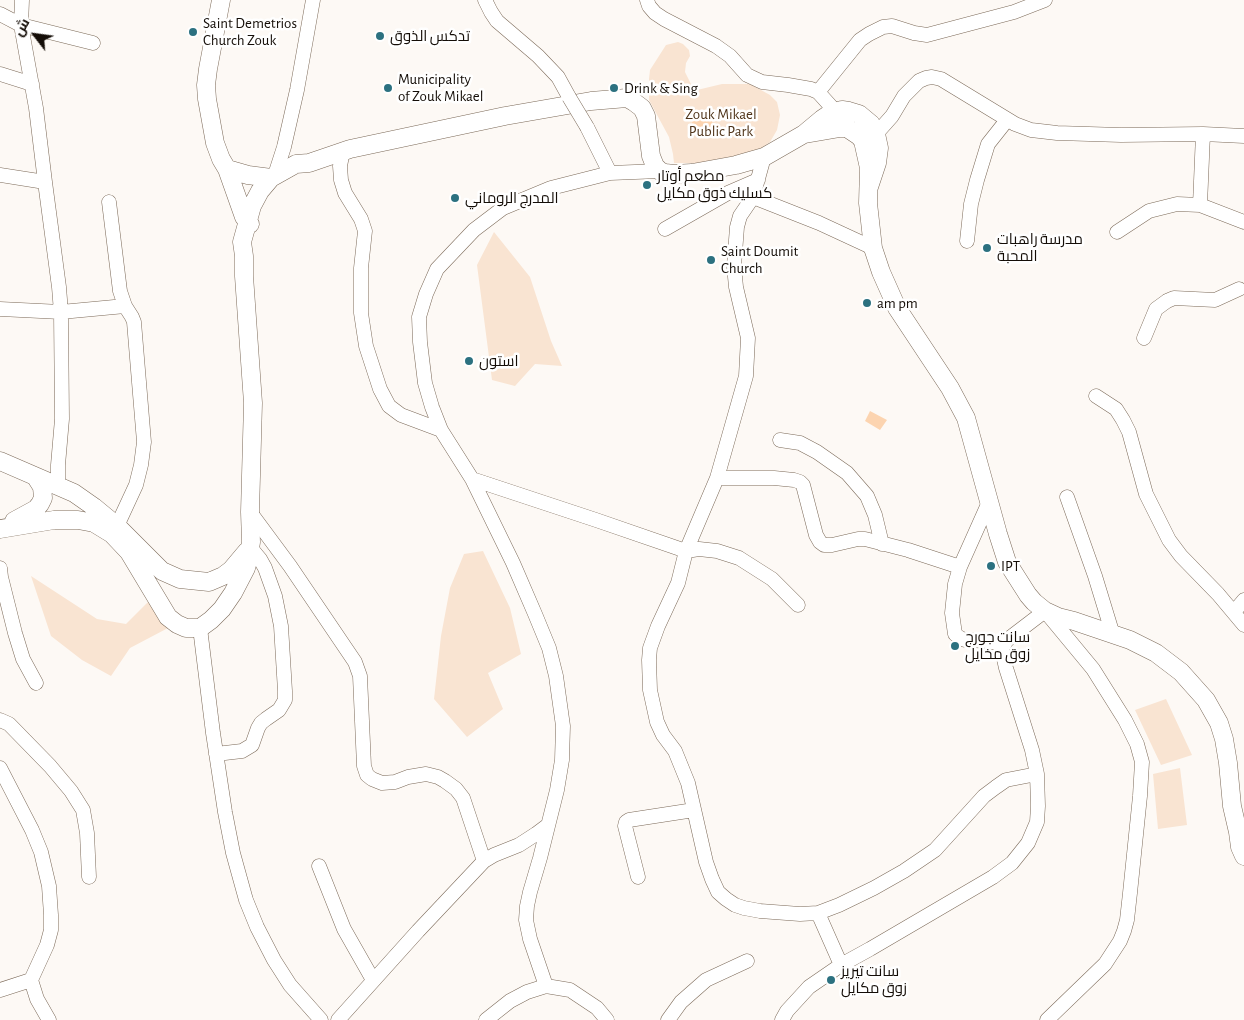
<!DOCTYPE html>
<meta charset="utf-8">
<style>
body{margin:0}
#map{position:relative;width:1244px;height:1020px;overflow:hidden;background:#fdf9f5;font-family:"Alegreya Sans",Cairo,sans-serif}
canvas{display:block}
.north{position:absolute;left:10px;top:10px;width:50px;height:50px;-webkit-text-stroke:4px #fff;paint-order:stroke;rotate:300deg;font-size:14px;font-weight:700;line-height:20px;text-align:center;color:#140d07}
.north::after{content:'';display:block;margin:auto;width:18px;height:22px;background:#140d07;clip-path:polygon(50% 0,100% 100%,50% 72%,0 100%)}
</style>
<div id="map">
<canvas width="1244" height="1020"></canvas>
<div class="north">ش</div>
</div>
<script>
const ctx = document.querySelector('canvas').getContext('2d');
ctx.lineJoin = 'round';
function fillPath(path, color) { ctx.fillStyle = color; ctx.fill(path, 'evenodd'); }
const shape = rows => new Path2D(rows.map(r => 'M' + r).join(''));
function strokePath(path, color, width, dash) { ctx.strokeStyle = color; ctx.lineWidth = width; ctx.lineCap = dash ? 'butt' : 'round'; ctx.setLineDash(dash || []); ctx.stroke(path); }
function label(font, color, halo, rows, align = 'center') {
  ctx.font = font + ' "Alegreya Sans",Cairo,sans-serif'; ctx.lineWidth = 5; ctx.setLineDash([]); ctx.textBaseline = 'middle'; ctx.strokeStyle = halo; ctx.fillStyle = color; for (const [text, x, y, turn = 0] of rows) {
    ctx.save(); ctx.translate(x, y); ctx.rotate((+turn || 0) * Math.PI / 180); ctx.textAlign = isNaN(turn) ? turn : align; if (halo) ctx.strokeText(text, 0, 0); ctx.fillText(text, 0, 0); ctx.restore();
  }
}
fillPath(shape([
 [678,42,683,44,689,50,690,56,686,63,685,72,692,86,697,90,722,84,750,84,770,95,777,102,780,115,777,130,770,142,760,149,743,156,715,163,674,163,673,154,669,137,649,100,649,79,650,70,666,45],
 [494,232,530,277,551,341,562,366,535,364,515,386,492,380,477,265],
 [483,551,510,608,521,654,488,673,503,709,467,737,434,699,441,636,450,588,464,554],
 [31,576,97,619,126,624,149,601,168,628,130,648,111,676,82,660,51,636],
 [1166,699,1192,755,1161,765,1135,710],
 [1180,768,1187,825,1158,829,1153,774]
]), '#f9e4d2');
fillPath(shape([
 [699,114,711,117,714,130,705,137,695,134,692,122],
 [870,411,887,420,880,430,865,421]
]), '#fcd4b0');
const minor = shape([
 [22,0,21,25,36,108,45,182,59,287,61,312,62,419,58,465,58,485],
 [485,0,491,12,497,21,538,56,558,77,569,97],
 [647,0,649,6,655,13,664,19,716,46,730,56,747,75,762,82,788,85,811,89,818,92,836,112],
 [0,14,21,25,93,43],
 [0,74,32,84],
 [818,92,860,40,869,34,883,27,892,26,914,33,927,35,1014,12,1045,0],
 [587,127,610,173],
 [1203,134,1200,205,1244,222],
 [868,139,876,134,892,116,904,96,919,81,926,78,932,77,941,79,1015,124,1031,130,1057,133,1121,135,1203,134,1244,136],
 [343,151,340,166,341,180,345,193,361,219,365,231,361,268,361,313,366,346,380,389,389,406,401,415,441,430],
 [0,175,45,182],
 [275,175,284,147,297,90,313,0],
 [753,197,819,223,873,248],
 [109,202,120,291,125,306,132,317,134,322,144,442,141,465,136,485,117,526,112,533],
 [665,229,728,193,758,180],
 [1117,232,1149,211,1177,204,1200,205],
 [967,241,971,204,977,180,988,144,1007,120],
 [0,309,61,312,125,306],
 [1144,338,1156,309,1167,301,1174,298,1215,300,1239,289],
 [1096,396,1116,409,1123,420,1129,432,1146,494,1169,540,1181,556,1218,594,1244,625],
 [780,440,800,443,817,452,847,473,867,496,875,515,882,544],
 [717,478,746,376,748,338,736,287,734,266,737,227,740,216,753,197,764,157],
 [472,479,596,520,686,551,717,478,774,478,794,480,800,482,803,485,816,535,820,542,824,545,832,545,858,539,865,539,908,550,960,567,989,502],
 [1067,497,1095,576,1113,635],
 [250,512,290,566,355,662,360,676,364,766,367,775,372,779,382,783,395,782,408,777,426,774,438,777,445,781,456,789,463,798,484,861],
 [960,567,955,584,952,613,955,634,960,638,965,640,988,641,1004,645],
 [0,568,1,577,15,633,23,659,36,683],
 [798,605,772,579,739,558,717,551,699,549,686,551,678,583,658,626,650,648,649,660,650,690,657,722,663,735,675,751,688,783,706,862,712,879,718,892,726,899,735,905,744,908,760,911,800,914,818,913,839,905,874,888,904,871,935,850,984,796,996,787,1006,780,1037,774],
 [1234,612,1244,600],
 [200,628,213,733,225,812,233,853,246,900,257,927,274,960,290,985,321,1020],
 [0,720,9,724,50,766,71,791,83,810,87,833,89,877],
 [216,754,242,751,252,745,258,728,261,723,266,719,279,710,285,700,285,691,281,626,275,596,265,568,260,559,250,547],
 [0,768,32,830,41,852,49,886,51,915,51,930,47,945,31,980,37,999,49,1020],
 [319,866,344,929,373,980],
 [638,877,625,826,626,822,629,820,694,810],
 [818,913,841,965],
 [546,986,570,990,597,1008,607,1020],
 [0,990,31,980],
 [338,1020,418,931,484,861,494,855,519,845,536,834,548,825],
 [486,1020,510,1001,527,992,546,986,530,939,526,920,527,906,530,892,540,858,557,790,562,760,563,726,556,676,549,648,535,614,513,563,472,479,441,430,432,407,425,383,420,342,419,317,426,294,437,269,474,230,503,208,551,188,610,173,660,171],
 [668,1020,681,1002,706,980,747,961],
 [782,1020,787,1011,809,987,841,965,870,949,993,877,1012,863,1028,843,1037,822,1038,806,1037,774,1032,750,1006,668,1002,650,1004,645,1007,640,1045,611,1093,669,1125,720,1137,744,1142,762,1140,796,1130,893,1127,920,1124,931,1120,941,1105,964,1047,1020]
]);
const major = shape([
 [221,0,208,69,206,85,207,99,215,143,221,159,227,169,244,217,250,224],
 [805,134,840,128,847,128,859,136,863,141,869,168,868,203,873,248,881,272,897,308,950,388,966,418,998,534,1007,562,1028,595,1034,602,1045,611,1058,617,1074,621,1130,640,1156,653,1181,672,1206,700,1219,723,1224,739,1228,763,1232,806,1238,832,1240,847,1244,856],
 [227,169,248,175,271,178],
 [0,461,74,493,94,507,117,526,162,571,180,579,209,582,223,576,231,570,247,551],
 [14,521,36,509,40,504,43,498,42,487,35,476],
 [0,529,54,520,78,520,94,523,112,534,129,552,168,617,177,624,186,628,200,628,211,620,222,609,233,593,246,568,248,561,251,542,250,512,253,403,244,276,244,256,242,242,252,206,260,191,271,178,296,164,309,163,350,149,505,116,591,101,627,98,634,102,642,108,646,116,651,156,655,166,660,171,665,173,674,174,692,173,736,165,764,157,804,134,822,119,831,113,842,110,849,111,859,114,871,124,876,134,879,148,877,163,869,187]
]);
strokePath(minor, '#7c6a59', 15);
strokePath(major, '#7c6a59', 19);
strokePath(minor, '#fff', 14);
strokePath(major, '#fff', 18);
const minorBridge = shape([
 [569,97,587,127]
]);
strokePath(minorBridge, '#7c6a59', 15, []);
strokePath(minorBridge, '#fff', 14);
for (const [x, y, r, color] of [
 [193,32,5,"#2c7180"],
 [380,36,5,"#2c7180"],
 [388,88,5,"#2c7180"],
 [614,88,5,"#2c7180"],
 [647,185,5,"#2c7180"],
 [455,198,5,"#2c7180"],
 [987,248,5,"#2c7180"],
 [711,260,5,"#2c7180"],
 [867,303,5,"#2c7180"],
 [469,361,5,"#2c7180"],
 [991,566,5,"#2c7180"],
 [955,646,5,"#2c7180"],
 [831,980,5,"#2c7180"]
]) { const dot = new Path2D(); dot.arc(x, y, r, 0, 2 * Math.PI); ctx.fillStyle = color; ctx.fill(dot); strokePath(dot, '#fff', 2); }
label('15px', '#140d07', '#fff', [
 ["Saint Demetrios",203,23],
 ["Church Zouk",203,40],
 ["تدكس الذوق",390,36],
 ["Municipality",398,79],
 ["of Zouk Mikael",398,96],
 ["Drink & Sing",624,88],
 ["مطعم أوتار",657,176],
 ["كسليك ذوق مكايل",657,193],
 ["المدرج الروماني",465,198],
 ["مدرسة راهبات",997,239],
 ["المحبة",997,256],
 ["Saint Doumit",721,251],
 ["Church",721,268],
 ["am pm",877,303],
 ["استون",479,361],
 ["IPT",1001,566],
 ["سانت جورج",965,637],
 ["زوق مخايل",965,654],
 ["سانت تيريز",841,971],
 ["زوق مكايل",841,988]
], 'left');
label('15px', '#4f341a', '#fff', [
 ["Zouk Mikael",721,114],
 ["Public Park",721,131]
]);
</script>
